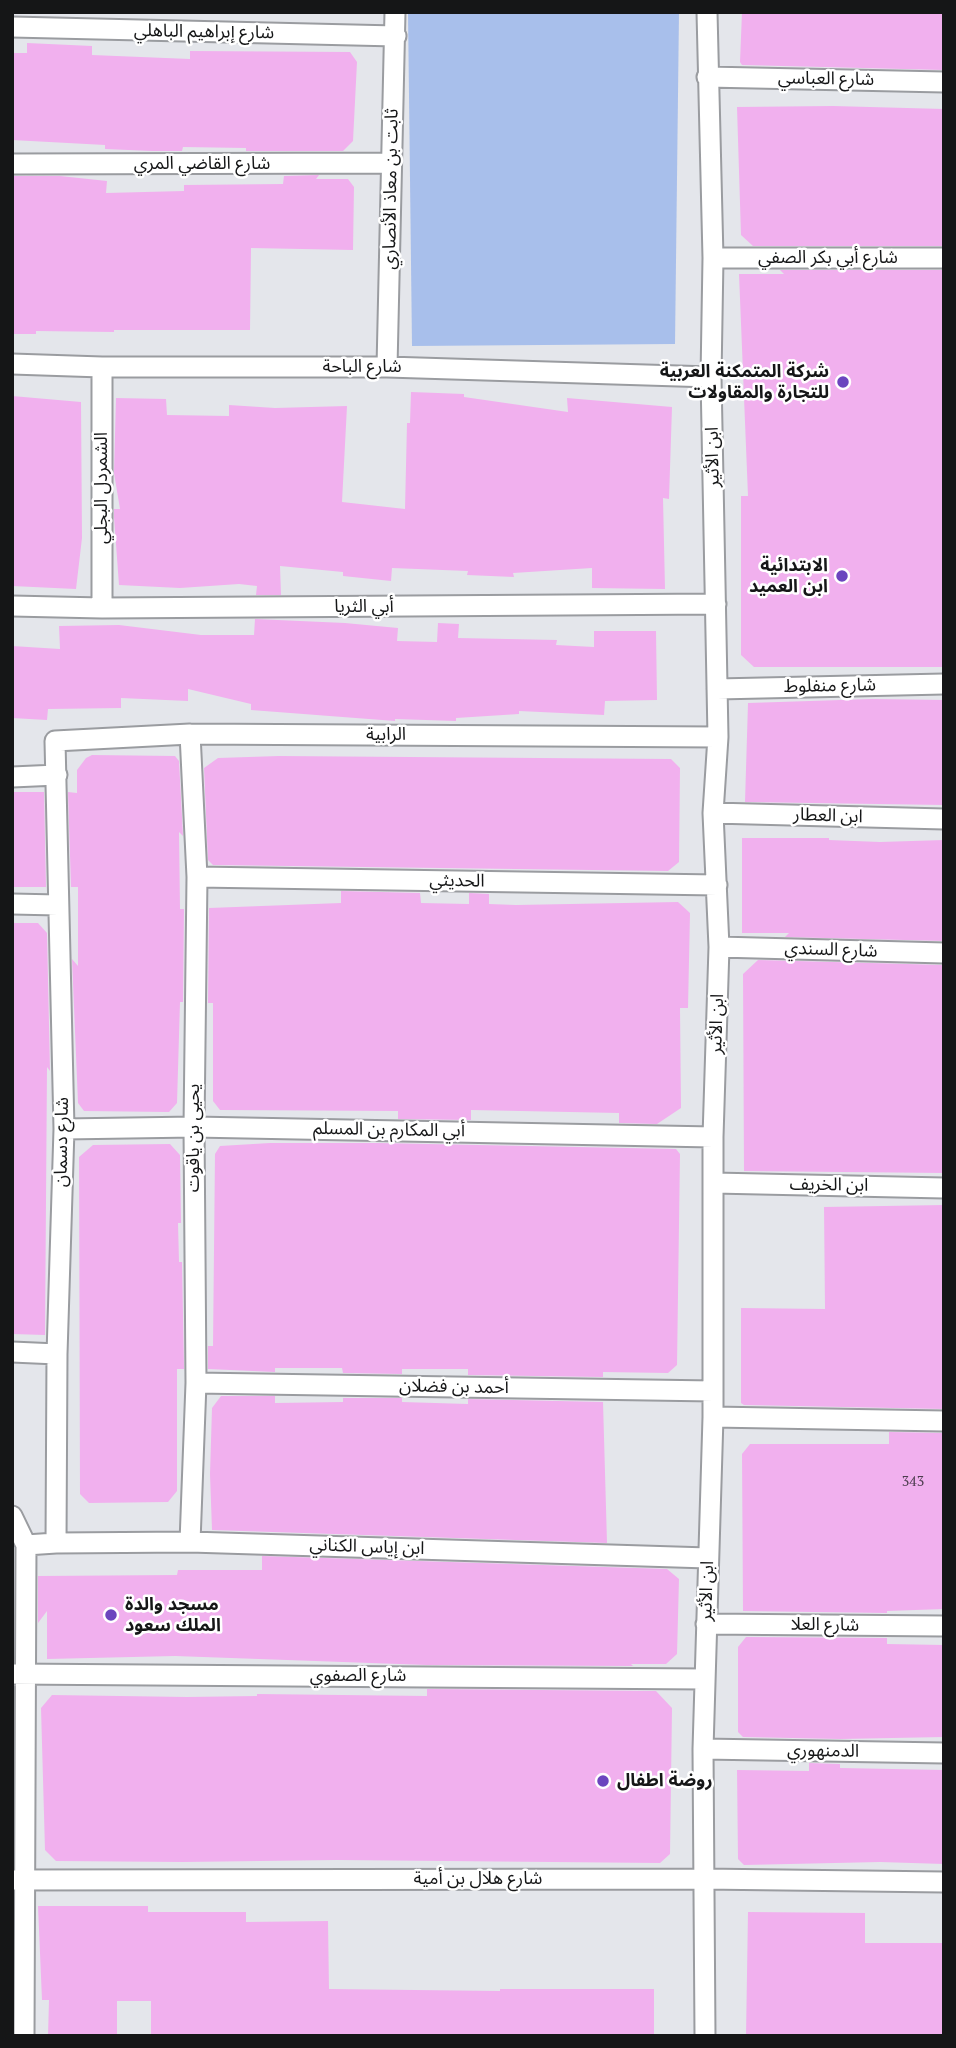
<!DOCTYPE html>
<meta charset="utf-8">
<style>
body{margin:0}
#map{position:relative;width:956px;height:2048px;overflow:hidden;background:#e4e6eb;font-family:"PT Serif",serif}
canvas{display:block}
.frame{position:absolute;inset:0;border:14px solid #151617;pointer-events:none}
</style>
<div id="map">
<canvas width="956" height="2048"></canvas>
<div class="frame"></div>
</div>
<script>
const ctx = document.querySelector('canvas').getContext('2d');
ctx.lineJoin = 'round';
function fillPath(path, color) { ctx.fillStyle = color; ctx.fill(path, 'evenodd'); }
const shape = rows => new Path2D(rows.map(r => 'M' + r).join(''));
function strokePath(path, color, width, dash) { ctx.strokeStyle = color; ctx.lineWidth = width; ctx.lineCap = dash ? 'butt' : 'round'; ctx.setLineDash(dash || []); ctx.stroke(path); }
function label(font, color, halo, rows, align = 'center') {
  ctx.font = font + ' "PT Serif","Noto Sans Arabic",serif'; ctx.lineWidth = 5; ctx.setLineDash([]); ctx.textBaseline = 'middle'; ctx.strokeStyle = halo; ctx.fillStyle = color; for (const [text, x, y, turn = 0] of rows) {
    ctx.save(); ctx.translate(x, y); ctx.rotate((+turn || 0) * Math.PI / 180); ctx.textAlign = isNaN(turn) ? turn : align; if (halo) ctx.strokeText(text, 0, 0); ctx.fillText(text, 0, 0); ctx.restore();
  }
}
fillPath(shape([
 [408,12,679,12,675,344,412,346]
]), '#a8bfeb');
fillPath(shape([
 [742,12,944,12,944,70,742,65,740,62],
 [27,43,92,46,92,55,190,59,190,51,350,52,357,62,353,141,343,151,246,151,246,148,183,147,182,151,152,151,105,149,105,145,12,140,12,53,27,53],
 [833,106,944,109,944,246,753,246,741,235,737,107],
 [319,175,316,179,348,179,354,187,353,250,251,248,250,330,114,330,114,332,36,331,36,334,12,334,12,176,60,176,107,181,106,193,184,191,184,185,283,184,284,176],
 [780,270,944,270,944,667,754,667,741,655,741,496,748,496,739,274,784,274],
 [411,392,464,394,464,397,568,412,567,398,672,407,669,499,663,498,665,589,592,588,592,568,513,573,514,577,467,575,468,571,392,568,391,581,343,576,343,572,280,566,281,595,256,595,257,586,239,584,180,588,119,585,114,517,114,509,120,509,114,473,116,398,166,399,167,415,229,416,229,405,275,408,347,406,342,502,405,509,407,423,410,423],
 [12,396,81,402,82,538,76,589,12,586],
 [255,619,345,623,398,628,397,641,437,642,438,623,459,624,458,638,557,640,556,645,594,647,594,631,656,631,657,700,605,701,604,715,519,711,519,714,456,718,456,721,395,719,395,721,251,710,251,704,188,689,188,701,121,698,121,708,48,709,47,720,12,718,12,646,60,649,59,626,119,625,201,635,254,635],
 [872,699,944,700,944,805,745,802,748,703],
 [92,755,175,756,179,761,183,836,179,832,180,909,184,909,183,1002,180,1002,177,1103,169,1112,84,1111,78,1103,72,959,78,966,78,887,71,887,68,792,77,793,77,770,86,758],
 [279,756,671,759,680,768,679,862,668,871,213,865,208,860,204,768,218,758],
 [12,792,44,792,46,887,12,887],
 [742,838,829,838,829,840,880,842,944,840,944,941,785,937,789,933,742,933],
 [341,891,420,893,421,903,469,904,469,893,489,894,489,904,516,905,678,902,690,913,688,1008,680,1008,681,1108,657,1124,619,1123,619,1113,471,1110,471,1120,398,1119,398,1111,220,1110,213,1101,213,1003,208,1003,209,908,341,903],
 [12,923,38,923,47,933,50,1071,47,1067,45,1335,12,1334],
 [758,960,944,965,944,1173,744,1171,743,974],
 [270,1143,379,1143,676,1149,680,1154,677,1365,668,1373,603,1372,603,1377,468,1375,468,1369,402,1369,402,1374,343,1373,342,1368,275,1368,275,1372,208,1369,208,1346,213,1346,215,1154,220,1146],
 [170,1144,180,1155,181,1223,178,1223,179,1262,182,1262,184,1369,177,1369,177,1491,168,1502,89,1503,80,1494,79,1157,93,1145],
 [944,1205,944,1409,744,1405,741,1403,741,1308,825,1309,824,1207],
 [221,1396,275,1396,275,1403,343,1402,343,1398,402,1398,402,1402,468,1404,468,1399,603,1402,607,1543,212,1530,210,1474,212,1408],
 [889,1432,944,1433,944,1609,887,1611,887,1613,743,1611,742,1454,750,1444,889,1444],
 [262,1556,667,1569,679,1579,677,1654,666,1664,631,1664,633,1666,427,1665,175,1656,47,1659,47,1611,38,1623,38,1576,177,1575,178,1570,262,1570],
 [746,1637,887,1638,887,1644,944,1645,944,1737,840,1739,743,1737,738,1732,738,1647],
 [427,1689,656,1691,672,1708,670,1854,660,1863,337,1860,183,1862,56,1861,45,1850,41,1708,52,1695,187,1697,257,1696,257,1694,427,1696],
 [809,1763,840,1764,840,1768,944,1770,944,1864,880,1862,744,1865,738,1859,737,1770,809,1771],
 [38,1906,148,1906,148,1912,246,1912,246,1922,328,1921,329,1989,500,1991,500,1989,654,1989,654,2036,151,2036,151,2001,117,2001,117,2036,48,2036,49,2000,42,2000],
 [748,1912,865,1913,865,1943,944,1943,944,2036,746,2036]
]), '#f1b0ee');
const minor = shape([
 [12,27,396,36],
 [707,77,944,82],
 [12,164,391,163],
 [713,258,944,258],
 [12,364,102,367,387,367,711,377],
 [387,367,395,12],
 [12,606,102,608,716,604],
 [102,608,102,367],
 [717,689,944,684],
 [12,777,57,775],
 [713,813,944,819],
 [197,877,717,885],
 [12,904,58,905],
 [719,947,944,953],
 [64,1129,194,1127,713,1137],
 [714,1183,944,1188],
 [12,1352,57,1354],
 [196,1383,713,1391],
 [713,1417,944,1421],
 [12,1516,26,1545,24,2036],
 [190,1542,196,1383,194,1127,197,877,190,734],
 [56,1543,57,1354,64,1129,55,741,190,734,718,737],
 [26,1545,56,1543,190,1542,708,1558],
 [706,1624,944,1626],
 [12,1674,704,1679],
 [703,1749,944,1753],
 [12,1880,703,1879,944,1882],
 [705,2036,703,1749,713,1417,713,1137,719,947,713,813,718,737,711,377,713,258,707,12]
]);
strokePath(minor, '#9a9ca0', 23);
strokePath(minor, '#fff', 19);
for (const [x, y, r, color] of [
 [843,382,7,"#6b45be"],
 [842,576,7,"#6b45be"],
 [111,1615,7,"#6b45be"],
 [603,1781,7,"#6b45be"]
]) { const dot = new Path2D(); dot.arc(x, y, r, 0, 2 * Math.PI); ctx.fillStyle = color; ctx.fill(dot); strokePath(dot, '#fff', 2.5); }
label('14px', '#4c3c4d', null, [
 ["343",913,1482]
]);
label('18px', '#151617', '#fff', [
 ["شارع إبراهيم الباهلي",204,32,1],
 ["شارع العباسي",826,79,1],
 ["شارع القاضي المري",202,164],
 ["ثابت بن معاذ الأنصاري",391,189,-89],
 ["شارع أبي بكر الصفي",828,258],
 ["شارع الباحة",362,367],
 ["ابن الأثير",713,457,-91],
 ["الشمردل البجلي",102,488,-90],
 ["أبي الثريا",364,607],
 ["شارع منفلوط",830,686,-1],
 ["الرابية",386,735],
 ["ابن العطار",828,816,2],
 ["الحديثي",457,881,1],
 ["شارع السندي",831,950,2],
 ["ابن الأثير",717,1024,-88],
 ["أبي المكارم بن المسلم",389,1130,1],
 ["يحيى بن ياقوت",194,1138,-90],
 ["شارع دسمان",62,1142,-89],
 ["ابن الخريف",829,1185,1],
 ["أحمد بن فضلان",454,1387,1],
 ["ابن إياس الكناني",367,1547,2],
 ["ابن الأثير",707,1591,-88],
 ["شارع العلا",825,1625,1],
 ["شارع الصفوي",358,1676],
 ["الدمنهوري",823,1751,1],
 ["شارع هلال بن أمية",478,1879]
]);
label('bold 18px', '#151617', '#fff', [
 ["شركة المتمكنة العربية",829,372],
 ["للتجارة والمقاولات",829,393],
 ["الابتدائية",828,566],
 ["ابن العميد",828,587],
 ["مسجد والدة",125,1605,"left"],
 ["الملك سعود",125,1626,"left"],
 ["روضة اطفال",617,1781,"left"]
], 'right');
</script>
